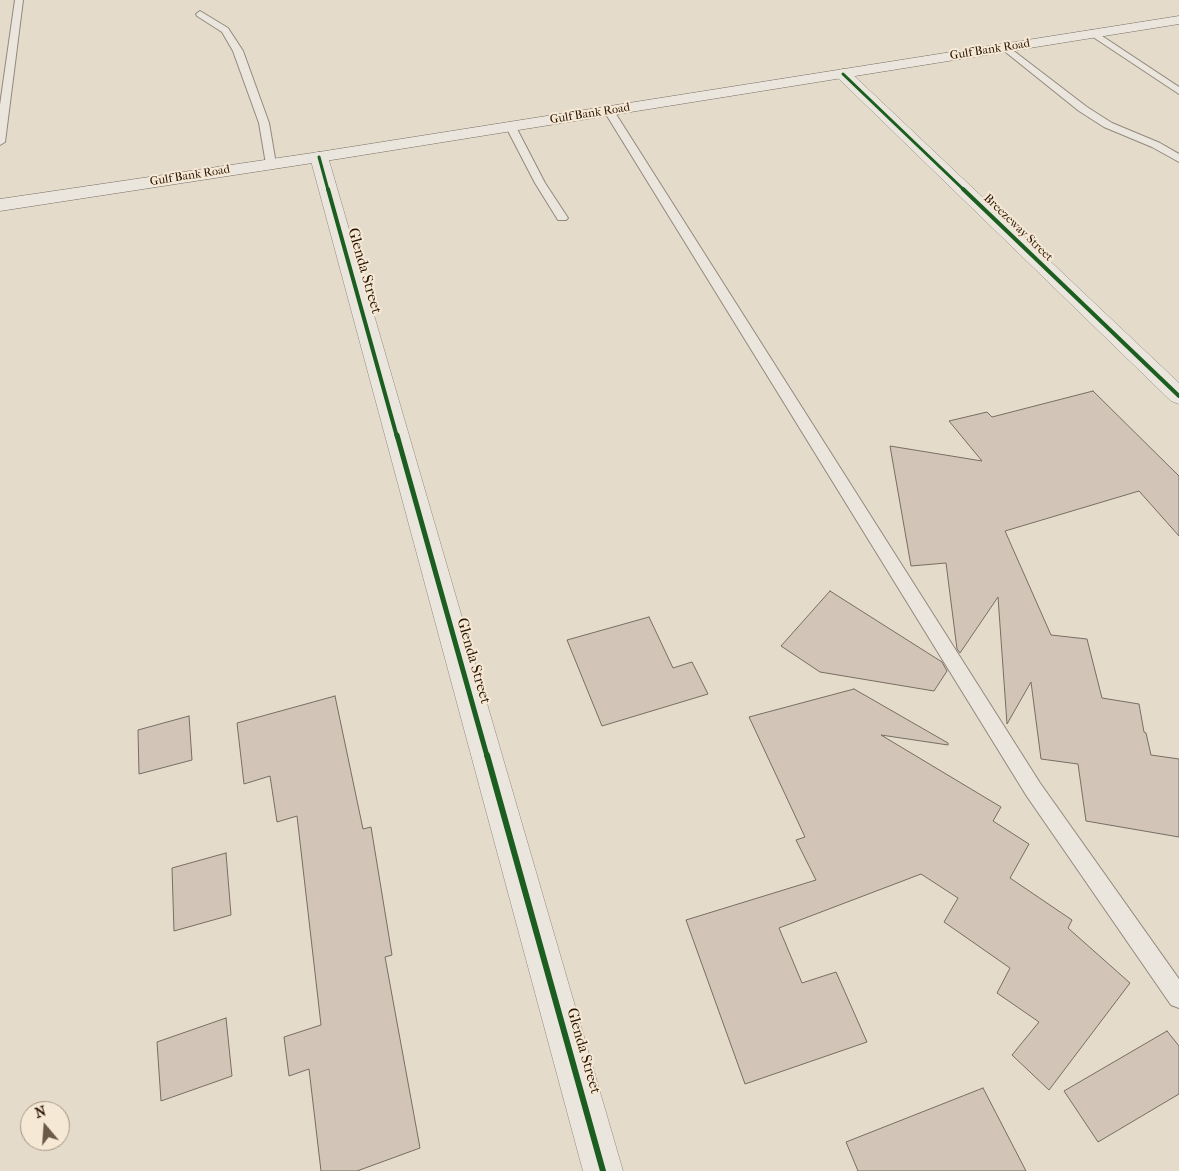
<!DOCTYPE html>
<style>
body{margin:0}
#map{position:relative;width:1179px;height:1171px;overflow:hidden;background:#e5dbcb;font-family:"IM FELL French Canon",serif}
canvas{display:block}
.north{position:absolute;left:20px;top:1101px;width:50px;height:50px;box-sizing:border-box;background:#f5e9d6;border:1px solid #a49480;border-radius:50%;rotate:342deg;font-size:14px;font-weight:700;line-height:20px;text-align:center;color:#2a1400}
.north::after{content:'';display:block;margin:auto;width:18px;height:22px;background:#6b5a47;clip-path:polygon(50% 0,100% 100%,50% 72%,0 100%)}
</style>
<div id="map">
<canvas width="1179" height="1171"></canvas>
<div class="north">N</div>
</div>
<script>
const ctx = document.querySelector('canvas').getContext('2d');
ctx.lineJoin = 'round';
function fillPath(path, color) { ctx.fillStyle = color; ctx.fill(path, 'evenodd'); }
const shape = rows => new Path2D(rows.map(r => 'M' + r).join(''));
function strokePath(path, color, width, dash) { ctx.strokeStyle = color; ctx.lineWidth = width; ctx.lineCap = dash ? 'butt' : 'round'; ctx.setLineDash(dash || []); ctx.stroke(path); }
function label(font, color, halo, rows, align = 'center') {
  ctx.font = font + ' "IM FELL French Canon",serif'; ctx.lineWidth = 4; ctx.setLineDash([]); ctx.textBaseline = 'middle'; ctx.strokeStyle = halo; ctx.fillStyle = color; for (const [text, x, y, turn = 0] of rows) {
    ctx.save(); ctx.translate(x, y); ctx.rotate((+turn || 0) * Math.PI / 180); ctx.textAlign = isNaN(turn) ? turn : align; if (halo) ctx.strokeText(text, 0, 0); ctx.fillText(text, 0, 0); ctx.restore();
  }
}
const building = shape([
 [1093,391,1179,476,1179,536,1139,491,1005,531,1051,635,1087,639,1102,698,1139,704,1144,732,1146,733,1151,755,1179,759,1179,837,1086,821,1078,764,1041,759,1031,682,1007,724,998,597,960,653,957,649,946,563,911,566,890,446,982,461,949,421,987,412,992,417,1093,391],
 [830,591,942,662,947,671,934,691,820,672,781,646,830,591],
 [649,617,673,668,692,662,708,694,602,726,567,640,649,617],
 [854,689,948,743,948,745,881,735,1001,807,993,821,1029,844,1010,878,1072,920,1068,928,1130,983,1049,1090,1012,1055,1039,1022,997,993,1010,968,944,922,958,898,921,874,779,928,802,983,836,972,867,1042,745,1084,686,920,816,880,796,840,805,837,749,717,854,689],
 [335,696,363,829,371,827,392,955,385,957,420,1148,357,1171,321,1171,309,1069,289,1076,284,1037,321,1025,297,816,277,822,270,776,244,784,237,723,335,696],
 [189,716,192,760,139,774,138,730,189,716],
 [226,853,231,915,174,931,172,868,226,853],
 [226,1018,232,1076,161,1101,157,1042,226,1018],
 [1167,1031,1179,1046,1179,1094,1098,1142,1064,1091,1167,1031],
 [983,1088,1026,1171,858,1171,846,1142,983,1088]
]);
fillPath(building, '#d3c4b8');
strokePath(building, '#766e63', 1);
const service = shape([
 [15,0,23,0,5,142,0,145,0,105,15,0],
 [200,11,228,28,243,51,269,123,276,164,275,166,271,167,266,164,259,123,233,51,222,32,197,16,196,14,200,11],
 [1093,30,1179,87,1179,94,1090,35,1090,31,1093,30],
 [1006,45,1087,107,1112,123,1160,143,1179,154,1179,162,1152,147,1104,127,1079,111,1003,50,1001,48,1006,45],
 [609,108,614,111,1040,783,1179,979,1179,1008,1171,1005,1026,795,604,111,609,108],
 [511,124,516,127,545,183,568,218,566,220,558,220,535,183,506,127,511,124]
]);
const minor = shape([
 [843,69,849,71,1179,383,1179,404,1171,401,837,77,835,74,837,71,843,69],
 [319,152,325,153,328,157,623,1171,583,1171,310,157,313,153,319,152]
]);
const secondary = shape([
 [1179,16,1179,24,319,162,0,211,0,199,319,152,1179,16]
]);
strokePath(service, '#92897d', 2);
strokePath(minor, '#92897d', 1);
strokePath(secondary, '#766e63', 1);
fillPath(service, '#eae5dd');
fillPath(minor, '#eae5dd');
fillPath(secondary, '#eae5dd');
strokePath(shape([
 [843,74,964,190],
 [319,157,328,190]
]), '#1b5e20', 3);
strokePath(shape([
 [328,189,397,437],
 [963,189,1179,396]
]), '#1b5e20', 4);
strokePath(shape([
 [397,435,487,756]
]), '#1b5e20', 5);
strokePath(shape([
 [487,755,603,1171]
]), '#1b5e20', 6);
label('12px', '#2a1400', '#f5e9d6', [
 ["Gulf Bank Road",990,50,-9],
 ["Gulf Bank Road",590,114,-9],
 ["Gulf Bank Road",190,176,-9],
 ["Breezeway Street",1018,228,44]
]);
label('15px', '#2a1400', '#f5e9d6', [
 ["Glenda Street",364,271,74],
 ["Glenda Street",473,661,74],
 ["Glenda Street",583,1051,74]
]);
</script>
